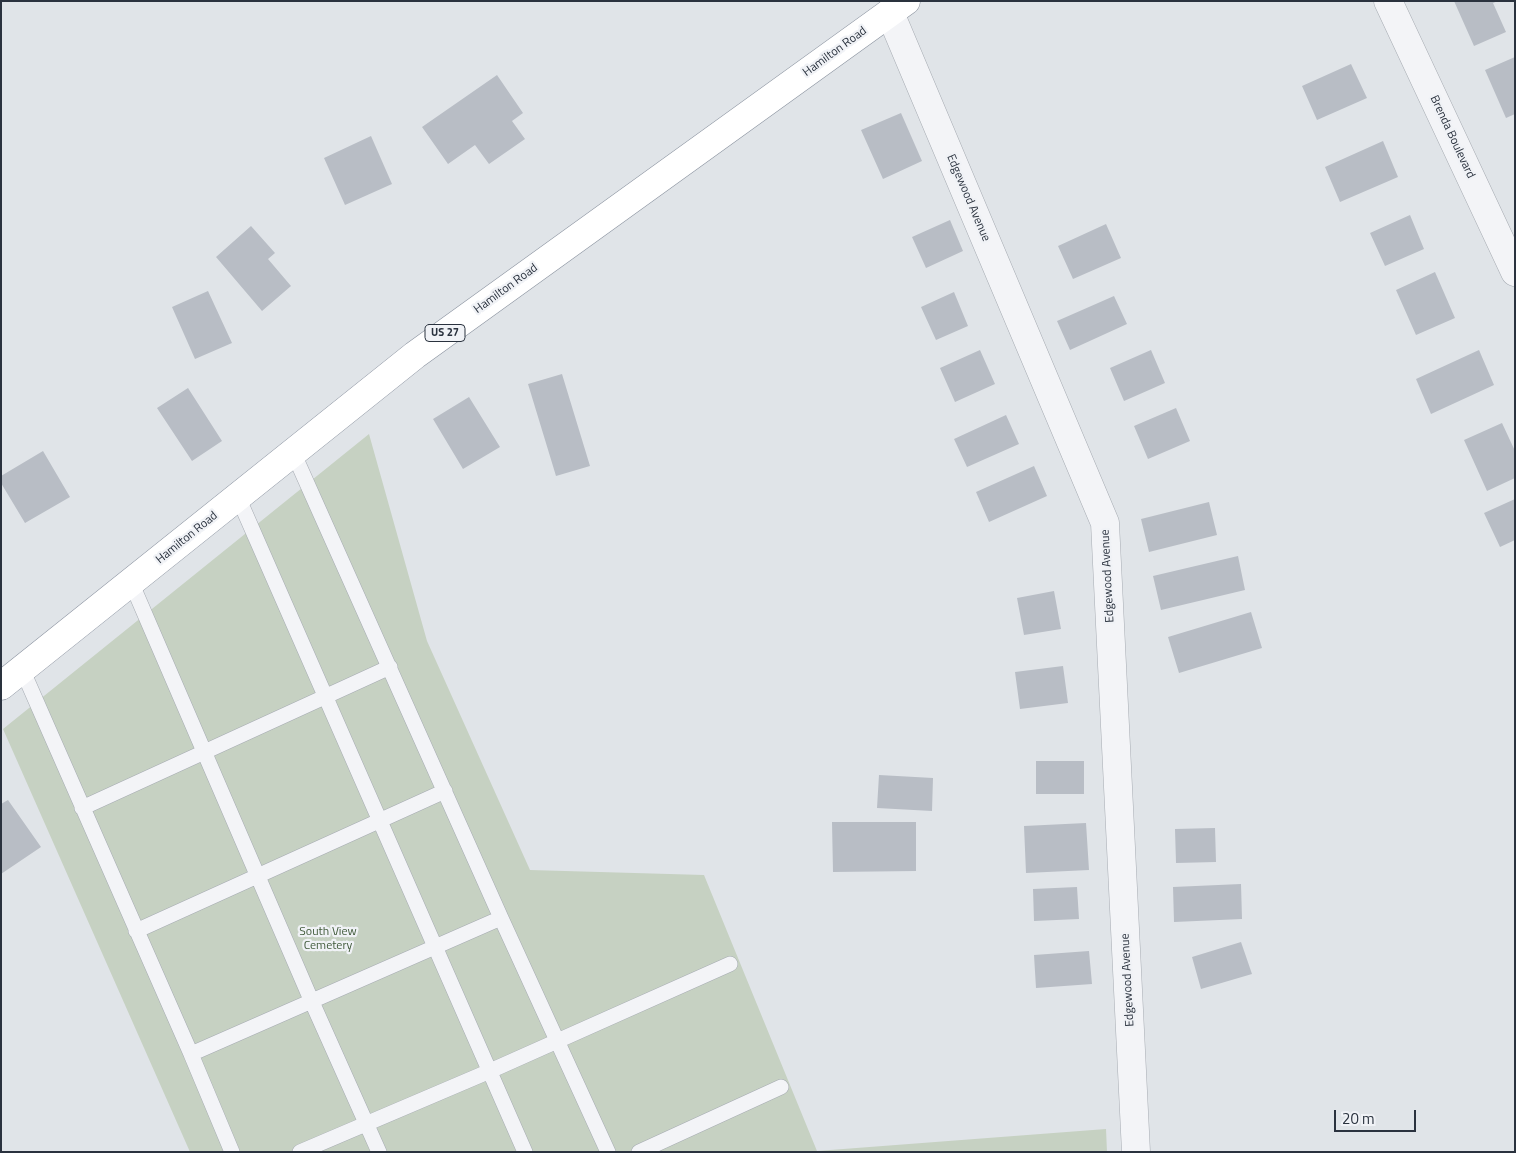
<!DOCTYPE html>
<style>
body{margin:0}
#map{position:relative;width:1516px;height:1153px;overflow:hidden;background:#e0e4e8;font-family:"Titillium Web",sans-serif}
canvas{display:block}
.frame{position:absolute;inset:0;border:2px solid #2a323e;pointer-events:none}
.scale{position:absolute;left:1334px;top:1110px;width:82px;height:22px;box-sizing:border-box;border:2px solid #2a323e;border-top:0;padding-left:6px;font-size:15px;line-height:18px;white-space:nowrap;color:#2a323e;-webkit-text-stroke:4px #f0f2f6;paint-order:stroke}
</style>
<div id="map">
<canvas width="1516" height="1153"></canvas>
<div class="frame"></div>
<div class="scale">20 m</div>
</div>
<script>
const ctx = document.querySelector('canvas').getContext('2d');
ctx.lineJoin = 'round';
function fillPath(path, color) { ctx.fillStyle = color; ctx.fill(path, 'evenodd'); }
const shape = rows => new Path2D(rows.map(r => 'M' + r).join(''));
function strokePath(path, color, width, dash) { ctx.strokeStyle = color; ctx.lineWidth = width; ctx.lineCap = dash ? 'butt' : 'round'; ctx.setLineDash(dash || []); ctx.stroke(path); }
function label(font, color, halo, rows, align = 'center') {
  ctx.font = font + ' "Titillium Web",sans-serif'; ctx.lineWidth = 4.5; ctx.setLineDash([]); ctx.textBaseline = 'middle'; ctx.strokeStyle = halo; ctx.fillStyle = color; for (const [text, x, y, turn = 0] of rows) {
    ctx.save(); ctx.translate(x, y); ctx.rotate((+turn || 0) * Math.PI / 180); ctx.textAlign = isNaN(turn) ? turn : align; if (halo) ctx.strokeText(text, 0, 0); ctx.fillText(text, 0, 0); ctx.restore();
  }
}
fillPath(shape([
 [369,434,427,641,530,870,704,875,817,1151,1106,1129,1107,1152,190,1152,3,729]
]), '#c6d1c2');
fillPath(shape([
 [1454,1,1498,1,1493,3,1506,32,1474,46],
 [1515,57,1515,114,1506,118,1485,70],
 [1351,64,1367,98,1317,120,1302,86],
 [497,75,523,113,512,121,525,139,489,164,475,145,448,164,422,127],
 [901,113,922,161,883,179,861,130],
 [371,136,392,184,345,205,324,158],
 [1383,141,1398,177,1340,202,1325,167],
 [1410,215,1424,249,1385,266,1370,233],
 [950,220,963,251,926,268,912,237],
 [1106,224,1121,258,1073,279,1058,246],
 [251,226,275,253,268,259,291,286,262,311,216,257],
 [1435,272,1455,318,1416,335,1396,290],
 [208,291,232,343,195,359,172,307],
 [954,292,968,326,936,340,921,307],
 [1114,296,1127,324,1070,350,1057,321],
 [980,350,995,384,955,402,940,368],
 [1151,350,1165,383,1124,401,1110,368],
 [1479,350,1494,385,1431,414,1416,379],
 [562,374,590,466,556,476,528,384],
 [188,388,222,441,192,461,157,408],
 [469,397,500,447,463,469,433,419],
 [1176,408,1190,441,1148,459,1134,426],
 [1006,415,1019,444,967,467,954,439],
 [1502,423,1515,451,1515,478,1487,491,1464,440],
 [43,451,70,497,25,523,1,483,1,476],
 [1034,466,1047,496,989,522,976,492],
 [1515,499,1515,540,1500,547,1484,513],
 [1209,502,1217,535,1149,552,1141,519],
 [1238,556,1245,590,1161,610,1153,576],
 [1054,591,1061,629,1024,635,1017,598],
 [1251,612,1262,648,1179,673,1168,637],
 [1063,666,1068,703,1020,709,1015,672],
 [1036,761,1084,761,1084,794,1036,794],
 [879,775,933,778,932,811,877,808],
 [8,800,41,847,1,874,1,804],
 [832,822,916,822,916,871,833,872],
 [1086,823,1089,870,1026,873,1024,826],
 [1215,828,1216,862,1176,863,1175,829],
 [1241,884,1242,919,1174,922,1173,887],
 [1077,887,1079,919,1034,921,1033,889],
 [1241,942,1252,974,1201,989,1192,957],
 [1089,951,1092,984,1036,988,1034,955]
]), '#b8bdc5');
const service = shape([
 [293,452,501,918,608,1152],
 [238,497,525,1152],
 [131,582,312,1002,379,1152],
 [22,669,191,1054],
 [82,808,390,667],
 [136,931,445,791],
 [232,1152,191,1054,501,918],
 [300,1152,490,1071,730,964],
 [639,1152,781,1087]
]);
const minor = shape([
 [1388,1,1515,272],
 [890,13,1105,523,1136,1152]
]);
const trunk = shape([
 [1,686,415,355,906,1]
]);
strokePath(service, '#a6abb2', 16);
strokePath(minor, '#a6abb2', 29);
strokePath(trunk, '#89919e', 29);
strokePath(service, '#f3f4f7', 15);
strokePath(minor, '#f3f4f7', 28);
strokePath(trunk, '#fff', 28);
for (const [x, y, w] of [
 [445,333,40]
]) { const box = new Path2D(); box.roundRect(x - w / 2, y - 8.5, w, 17, 4); ctx.fillStyle = '#f0f2f6'; ctx.fill(box); strokePath(box, '#2a323e', 1); }
label('bold 11px', '#2a323e', null, [
 ["US 27",445,333]
]);
label('12px', '#2a323e', '#f0f2f6', [
 ["Hamilton Road",835,52,-36],
 ["Brenda Boulevard",1452,137,65],
 ["Edgewood Avenue",968,198,67],
 ["Hamilton Road",506,289,-36],
 ["Hamilton Road",187,538,-39],
 ["Edgewood Avenue",1108,576,-93],
 ["Edgewood Avenue",1128,980,-93]
]);
label('12px', '#3f5939', '#f0f2f6', [
 ["South View",328,932],
 ["Cemetery",328,946]
]);
</script>
